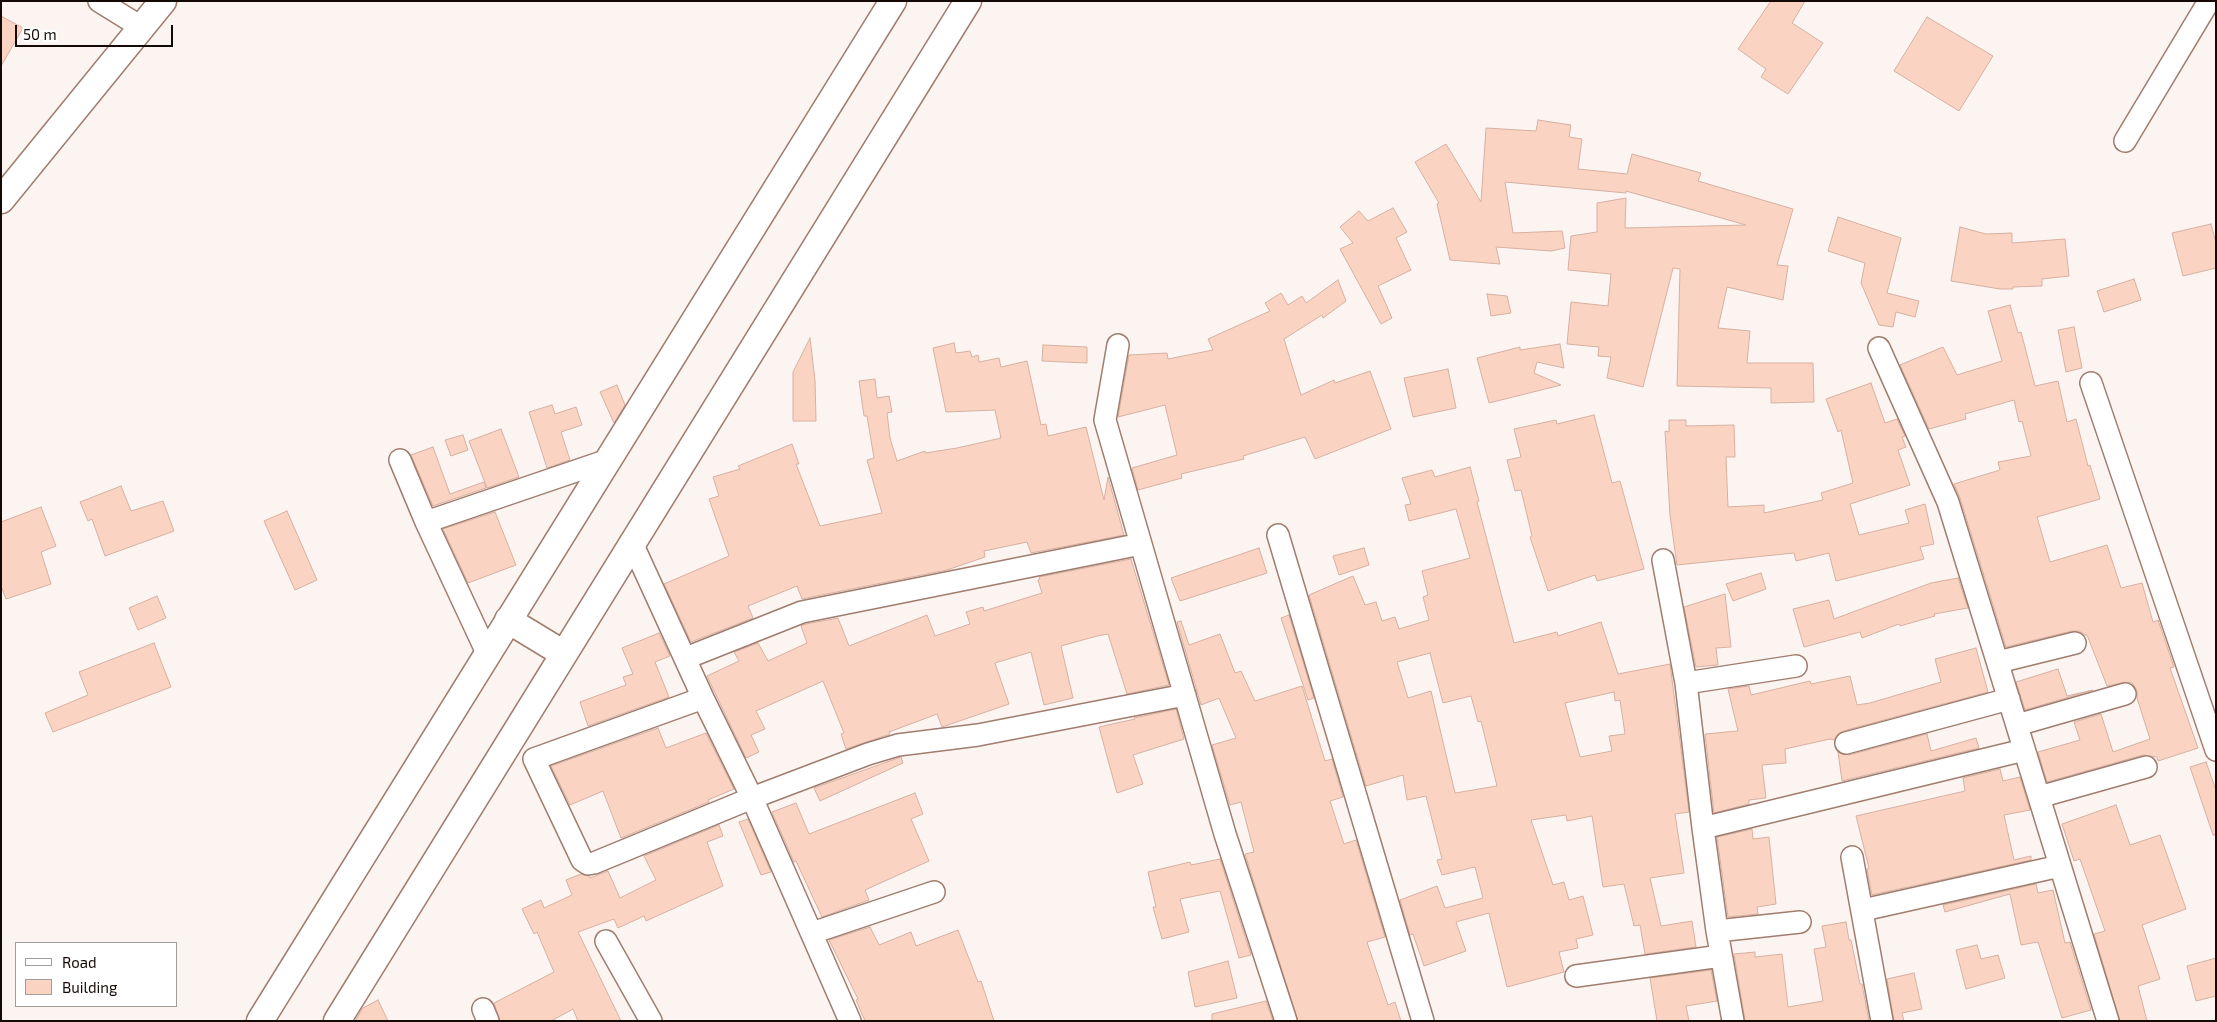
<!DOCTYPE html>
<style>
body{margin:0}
#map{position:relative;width:2217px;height:1022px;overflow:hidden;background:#fcf4f1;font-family:"Exo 2",sans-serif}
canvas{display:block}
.frame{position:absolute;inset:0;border:2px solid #150905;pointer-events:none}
.legend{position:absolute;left:15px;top:942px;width:162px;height:65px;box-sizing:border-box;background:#fff;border:1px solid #a19d9b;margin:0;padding:6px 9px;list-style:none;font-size:15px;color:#150905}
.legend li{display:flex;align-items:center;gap:10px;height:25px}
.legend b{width:25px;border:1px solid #a19d9b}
.scale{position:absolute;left:15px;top:25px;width:158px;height:22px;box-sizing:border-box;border:2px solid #150905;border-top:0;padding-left:6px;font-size:15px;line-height:18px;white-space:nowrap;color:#150905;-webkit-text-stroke:4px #fff;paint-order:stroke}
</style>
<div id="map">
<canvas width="2217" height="1022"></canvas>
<div class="frame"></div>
<ul class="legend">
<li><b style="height:6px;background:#fff"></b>Road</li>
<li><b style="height:14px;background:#fad3c3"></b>Building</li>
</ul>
<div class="scale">50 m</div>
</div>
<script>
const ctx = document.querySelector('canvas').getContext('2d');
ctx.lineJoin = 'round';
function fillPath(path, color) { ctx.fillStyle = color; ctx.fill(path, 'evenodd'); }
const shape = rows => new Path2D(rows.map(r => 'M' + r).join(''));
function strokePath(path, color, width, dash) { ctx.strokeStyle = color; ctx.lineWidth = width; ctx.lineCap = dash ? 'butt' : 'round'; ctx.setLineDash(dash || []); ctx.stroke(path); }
const building = shape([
 [1771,1,1805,1,1792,23,1823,43,1788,94,1761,77,1766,69,1738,49,1771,1],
 [1,16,23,28,1,66,1,16],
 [1927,17,1993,56,1959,111,1894,71,1927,17],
 [1538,120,1571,125,1569,137,1582,139,1578,169,1627,174,1632,154,1701,173,1698,181,1793,209,1777,265,1788,266,1783,300,1727,287,1718,328,1750,331,1747,363,1813,363,1814,402,1771,403,1771,388,1677,386,1680,269,1673,268,1643,387,1607,378,1611,357,1598,356,1599,347,1567,344,1571,302,1608,306,1611,274,1568,270,1571,236,1597,232,1597,203,1626,198,1625,228,1746,225,1626,191,1626,193,1505,182,1513,233,1562,231,1565,248,1551,251,1496,247,1500,264,1450,260,1437,204,1439,203,1415,162,1446,144,1481,202,1486,128,1536,131,1538,120],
 [1393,208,1407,232,1396,238,1411,270,1378,286,1392,318,1381,324,1340,249,1353,243,1340,227,1359,211,1368,221,1393,208],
 [1838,217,1901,238,1887,293,1919,301,1915,317,1896,312,1893,327,1879,325,1861,283,1865,263,1828,251,1838,217],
 [2211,224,2216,243,2216,268,2183,276,2172,233,2211,224],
 [1960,227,1986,234,2012,233,2012,243,2065,239,2069,276,2042,279,2042,286,2013,287,2013,289,2000,289,1951,281,1960,227],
 [2134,279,2141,300,2104,312,2097,291,2134,279],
 [1338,280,1346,301,1323,318,1322,315,1284,339,1301,395,1334,380,1335,383,1370,371,1391,429,1315,459,1305,437,1243,456,1244,459,1181,474,1182,478,1138,490,1132,468,1177,455,1165,405,1118,417,1129,355,1167,353,1168,359,1213,350,1208,339,1270,311,1265,303,1281,293,1288,305,1302,296,1306,303,1338,280],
 [1487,294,1507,296,1511,313,1491,316,1487,294],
 [2010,305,2018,333,2021,332,2035,386,2058,381,2067,422,2076,419,2088,466,2090,465,2100,499,2037,517,2050,562,2107,545,2121,588,2142,583,2153,622,2158,620,2174,667,2170,668,2198,748,2158,761,2157,757,2143,755,2047,782,2038,752,2080,740,2074,722,2101,714,2113,752,2150,739,2137,698,2137,690,2132,683,2128,682,2107,686,2087,635,2085,635,2079,631,2072,631,2006,647,1960,498,1954,484,2000,470,1998,462,2031,456,2022,421,2019,422,2014,400,1965,414,1966,419,1929,429,1900,365,1943,347,1957,375,2002,361,1988,311,2010,305],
 [2074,327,2082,368,2066,372,2058,330,2074,327],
 [810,338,815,380,816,421,793,421,793,372,810,338],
 [954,343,956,353,970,351,972,357,978,355,979,362,999,358,1001,367,1027,361,1041,425,1046,424,1048,436,1086,427,1104,500,1108,477,1124,535,1031,553,1027,542,984,551,985,557,947,570,802,599,797,586,748,606,753,618,691,642,664,584,729,556,709,499,719,496,713,477,740,469,738,466,792,444,799,464,796,464,820,526,882,513,867,460,874,458,867,416,864,416,859,381,875,379,877,398,889,396,892,412,887,413,890,438,897,461,925,451,925,453,957,448,1001,438,995,410,946,412,933,348,954,343],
 [1560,344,1564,368,1537,362,1534,373,1561,385,1489,403,1477,358,1520,347,1520,350,1560,344],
 [1043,345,1087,347,1087,363,1042,361,1043,345],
 [1448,369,1456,408,1413,417,1404,378,1448,369],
 [1871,383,1885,423,1897,419,1905,436,1902,437,1906,447,1898,450,1910,485,1850,504,1859,535,1909,523,1905,510,1925,504,1934,544,1920,547,1924,559,1836,581,1829,553,1796,561,1794,553,1677,565,1670,515,1665,431,1669,432,1669,420,1686,420,1686,426,1734,425,1735,457,1726,457,1728,507,1764,505,1764,513,1823,500,1821,493,1853,483,1841,430,1838,432,1826,399,1871,383],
 [617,385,625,405,614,423,600,392,617,385],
 [552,405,555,414,576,407,582,425,561,432,570,460,547,468,529,412,552,405],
 [1594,415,1612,483,1620,481,1644,569,1597,581,1595,575,1548,591,1530,537,1532,536,1521,490,1515,491,1507,460,1521,457,1514,429,1556,420,1557,424,1594,415],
 [501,429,519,477,487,488,469,441,501,429],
 [463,435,468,450,451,456,445,440,463,435],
 [433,447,450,494,484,482,486,488,433,506,411,455,433,447],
 [1470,467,1479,501,1477,502,1514,643,1557,632,1558,636,1601,622,1618,674,1670,664,1689,812,1675,814,1684,873,1650,878,1661,926,1692,921,1696,947,1645,954,1640,925,1634,926,1624,884,1603,887,1592,816,1567,821,1566,815,1531,820,1553,885,1564,882,1569,900,1583,896,1593,935,1576,939,1578,948,1559,952,1564,972,1507,987,1489,913,1456,922,1466,951,1424,966,1413,934,1410,935,1400,900,1437,886,1445,908,1483,898,1475,867,1442,875,1437,860,1442,859,1426,796,1407,800,1403,775,1366,786,1309,595,1353,576,1365,605,1376,602,1382,621,1395,617,1399,629,1429,620,1423,597,1428,595,1422,571,1470,558,1456,509,1409,521,1405,505,1411,504,1402,478,1432,470,1435,477,1470,467],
 [1430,653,1443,703,1471,696,1478,722,1481,721,1497,786,1455,793,1431,691,1408,698,1397,662,1430,653],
 [1614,692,1615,701,1620,700,1625,734,1609,736,1612,751,1580,757,1565,703,1614,692],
 [121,486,131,511,163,501,174,531,105,556,92,519,88,521,80,502,121,486],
 [41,507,56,546,41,552,51,584,6,599,1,586,1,522,41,507],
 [287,511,317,580,295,590,264,521,287,511],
 [495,512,516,565,468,583,443,529,495,512],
 [1259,548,1267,573,1180,601,1171,578,1259,548],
 [1364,548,1369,565,1339,575,1333,556,1364,548],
 [1131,559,1169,685,1127,694,1108,634,1097,636,1061,646,1073,698,1044,705,1031,652,995,663,1009,704,942,727,937,714,889,732,890,734,846,749,841,734,844,733,823,681,756,711,765,729,751,735,759,752,746,758,707,676,739,661,734,652,758,643,768,661,807,643,801,626,806,624,838,618,849,646,927,615,935,636,970,624,966,612,983,607,984,611,1042,593,1038,580,1040,579,1039,577,1131,559],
 [1761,573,1766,589,1733,601,1726,584,1761,573],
 [1958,578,1968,608,1934,614,1935,616,1900,626,1899,624,1862,638,1860,632,1804,647,1793,609,1829,600,1834,619,1931,583,1958,578],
 [1725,594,1731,647,1716,648,1718,665,1696,667,1684,607,1725,594],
 [157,596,166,618,138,630,129,608,157,596],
 [1289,615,1314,698,1308,700,1281,618,1289,615],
 [1181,621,1189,645,1220,634,1235,673,1241,671,1255,701,1302,686,1325,761,1332,759,1343,797,1330,801,1344,844,1356,840,1385,937,1367,942,1388,1005,1395,1002,1401,1021,1298,1021,1245,854,1254,852,1241,802,1230,805,1212,745,1236,738,1219,698,1201,705,1177,622,1181,621],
 [659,633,670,656,655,662,669,697,588,726,580,702,626,685,623,677,633,674,622,648,659,633],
 [154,643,171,687,53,732,45,713,88,695,79,672,154,643],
 [1976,648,1988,692,1843,731,1838,734,1834,740,1830,739,1785,749,1786,763,1762,765,1766,798,1749,800,1749,804,1714,813,1705,734,1738,731,1728,689,1749,686,1751,695,1810,681,1811,684,1850,676,1857,705,1870,703,1941,682,1935,659,1976,648],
 [2058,669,2067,696,2093,690,2025,710,2016,682,2058,669],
 [1176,709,1184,739,1133,755,1143,784,1117,793,1099,727,1135,719,1134,718,1176,709],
 [658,728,666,748,706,733,734,789,708,800,709,802,621,838,603,791,570,805,551,766,658,728],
 [1927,734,1931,751,1976,738,1979,748,1842,781,1838,752,1849,755,1927,734],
 [901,757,903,763,820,801,814,788,901,757],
 [2206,762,2216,790,2216,835,2213,835,2190,767,2206,762],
 [2000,769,2003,781,2020,777,2030,810,2004,815,2014,860,2031,856,2031,860,1872,895,1867,869,1869,868,1856,816,1965,791,1963,778,2000,769],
 [915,793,923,814,911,819,929,861,865,890,869,900,822,917,796,861,794,862,772,812,796,803,809,834,915,793],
 [2116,805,2130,845,2160,835,2186,909,2142,925,2160,979,2138,986,2147,1021,2120,1021,2094,934,2105,931,2080,859,2074,861,2062,824,2116,805],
 [748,819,771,872,761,875,739,822,748,819],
 [719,825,723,836,707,842,723,886,646,921,644,916,618,928,614,919,578,932,621,1021,578,1021,573,1009,551,1021,500,1021,494,1003,554,972,537,932,534,934,522,909,541,900,544,908,572,895,566,880,581,874,589,876,590,878,608,871,620,898,656,880,644,856,719,825],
 [1752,829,1753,839,1769,837,1776,904,1757,907,1758,914,1728,917,1717,837,1752,829],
 [1220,859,1251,955,1239,958,1220,891,1180,899,1189,932,1162,939,1153,907,1156,907,1148,872,1190,862,1191,865,1220,859],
 [2036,884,2038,893,2053,890,2065,943,2070,942,2091,1010,2062,1018,2038,942,2021,945,2010,894,1945,912,1943,905,2036,884],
 [1846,922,1849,940,1851,940,1860,984,1862,984,1869,1021,1745,1021,1734,954,1755,952,1755,957,1782,954,1788,1007,1823,1001,1814,949,1826,947,1822,926,1846,922],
 [870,927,879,945,911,932,916,946,958,930,978,982,981,981,994,1021,865,1021,856,1000,858,999,829,940,870,927],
 [1977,945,1981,959,1998,955,2005,978,1966,989,1956,950,1977,945],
 [2216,958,2216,996,2196,1001,2187,966,2216,958],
 [1228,961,1237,998,1195,1007,1188,972,1228,961],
 [1711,970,1717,1001,1686,1006,1689,1021,1657,1021,1650,978,1711,970],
 [1914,973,1922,1009,1902,1013,1904,1021,1894,1021,1887,979,1914,973],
 [378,1000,388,1021,355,1021,363,1008,378,1000],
 [1266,1001,1273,1021,1212,1021,1212,1014,1266,1001]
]);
fillPath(building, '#fad3c3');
strokePath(building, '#d6b0a1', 1);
const minor = shape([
 [99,1,141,27],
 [2125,141,2209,1],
 [1118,345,1105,420,1225,834,1286,1021],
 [1879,348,1948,502,2108,1021],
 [2091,383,2216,750],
 [400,460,426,522,488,655],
 [426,522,608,460],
 [1278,535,1423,1021],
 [632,543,703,698,752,798,850,1021],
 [1663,560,1686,683,1703,828,1717,931,1733,1021],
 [686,658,802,612,1141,544],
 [1998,662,2075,643],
 [1686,683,1796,666],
 [703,698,534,759,582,860,588,864,594,863,752,798,868,754,898,745,978,735,1185,695],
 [2017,725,2125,694],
 [1846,743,2009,699],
 [2039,797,2146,767],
 [1703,828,2024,750],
 [1852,857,1882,1021],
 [1863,910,2060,866],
 [1717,931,1800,922],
 [812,933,934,892],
 [606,941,651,1021],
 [1576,976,1721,956],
 [483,1009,488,1021]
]);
const tertiary = shape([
 [1,200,163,1],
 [508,620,564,654],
 [260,1021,893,1],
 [337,1021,968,1]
]);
strokePath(minor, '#a07d6e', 24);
strokePath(tertiary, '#a07d6e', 29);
strokePath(minor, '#fff', 21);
strokePath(tertiary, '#fff', 26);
</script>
